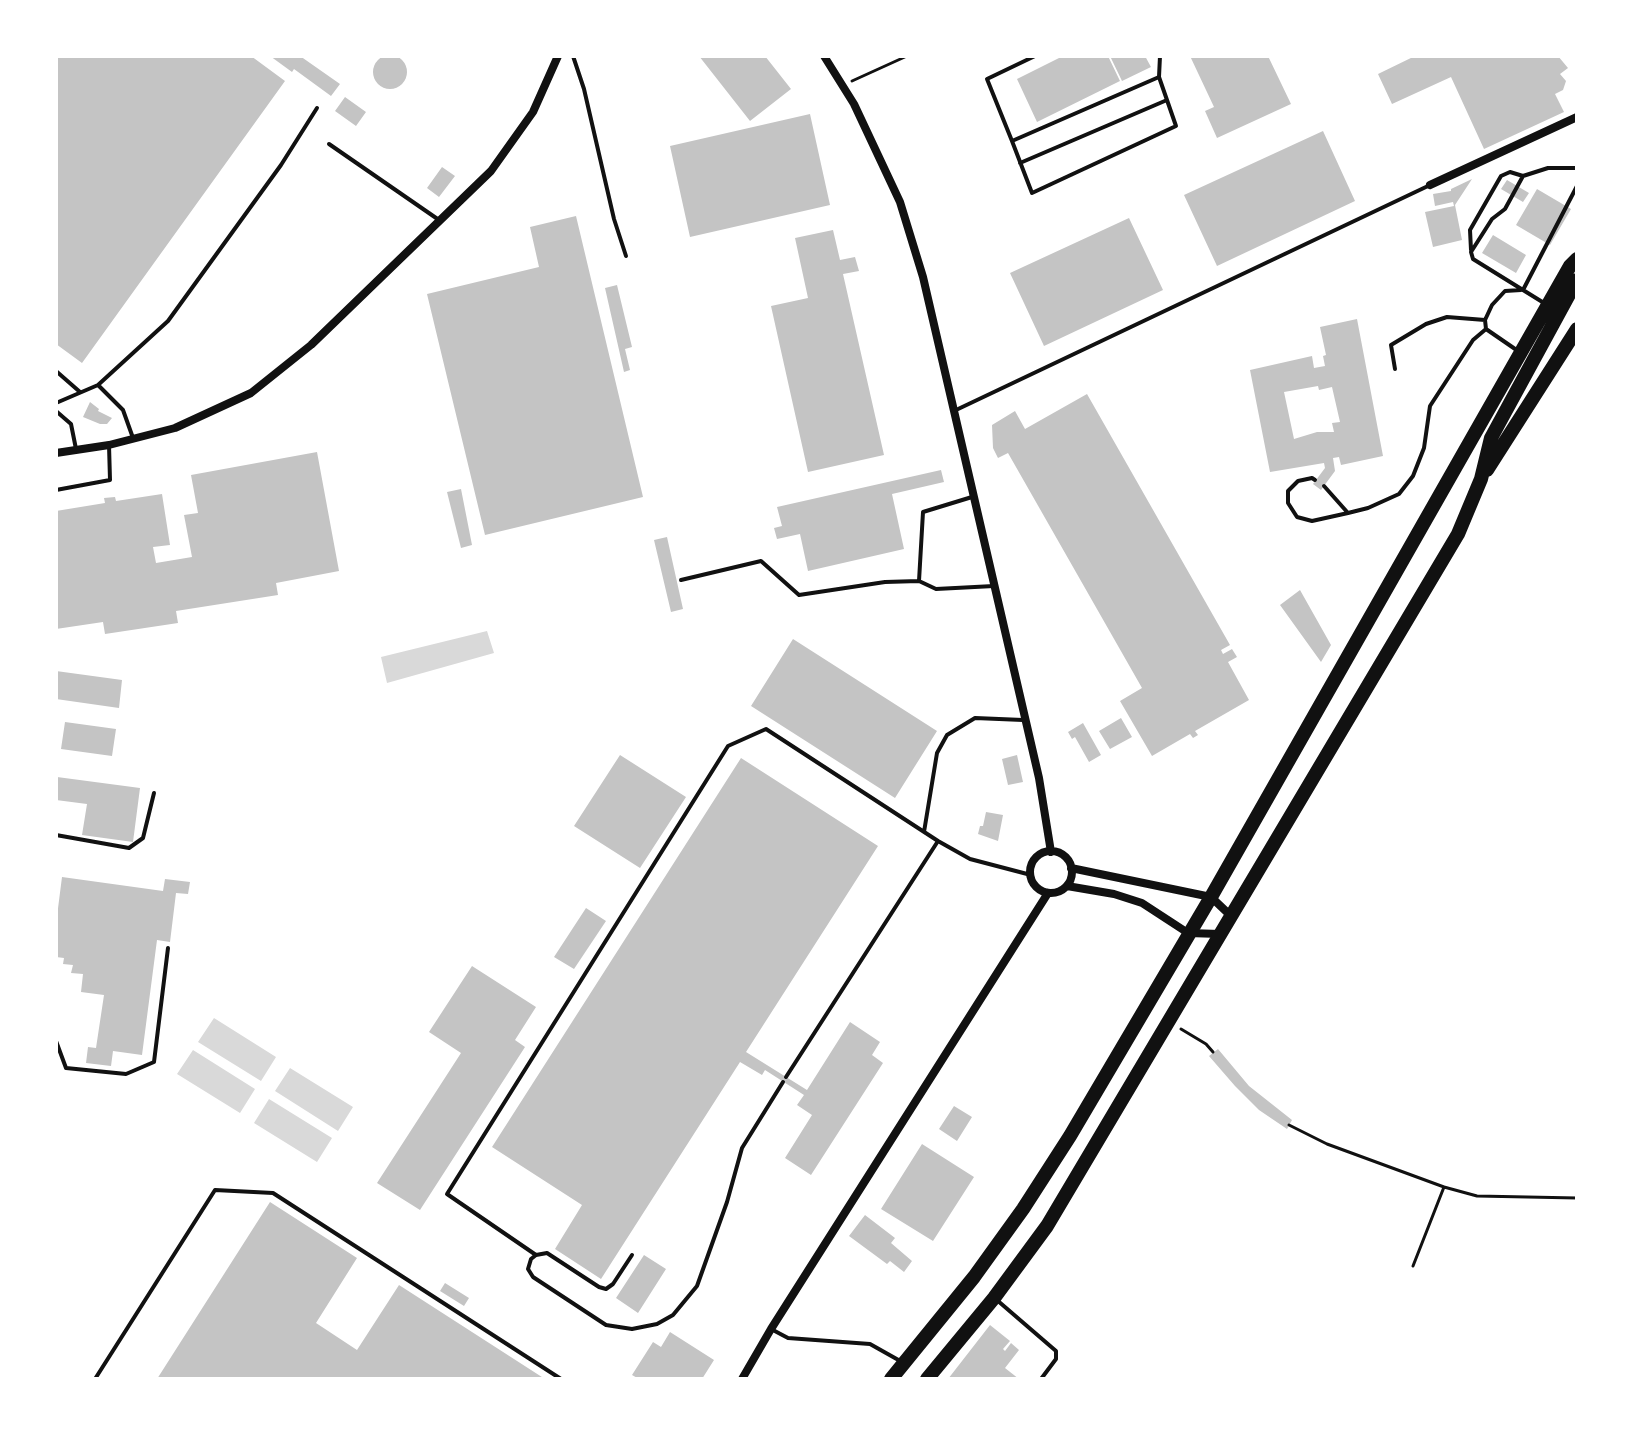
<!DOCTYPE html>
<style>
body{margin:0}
#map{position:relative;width:1633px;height:1435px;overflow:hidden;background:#fff;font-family:"DM Sans",sans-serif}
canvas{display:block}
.frame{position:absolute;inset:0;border:58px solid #fff;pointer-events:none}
</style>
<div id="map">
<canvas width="1633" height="1435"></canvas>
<div class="frame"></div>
</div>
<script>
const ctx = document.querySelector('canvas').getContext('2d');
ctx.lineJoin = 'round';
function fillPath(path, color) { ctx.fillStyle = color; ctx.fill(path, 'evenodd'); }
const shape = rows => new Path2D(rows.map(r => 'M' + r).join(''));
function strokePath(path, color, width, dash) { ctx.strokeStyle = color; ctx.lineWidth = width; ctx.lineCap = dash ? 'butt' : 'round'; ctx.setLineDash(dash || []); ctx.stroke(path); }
fillPath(shape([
 [487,631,494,653,387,683,381,657],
 [214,1018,276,1057,261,1081,198,1042],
 [193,1050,255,1089,240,1113,177,1074],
 [290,1068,353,1107,338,1131,275,1091],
 [269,1099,332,1138,317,1162,254,1123]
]), '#d9d9d9');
fillPath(shape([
 '373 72a17 17 0 1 1 34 0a17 17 0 1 1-34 0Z',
 [56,56,251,56,285,81,82,363,56,344],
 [270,56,300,56,340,84,331,96,294,69,292,72],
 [699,56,765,56,791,89,750,121],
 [1063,56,1108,56,1120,81,1037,122,1017,79],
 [1110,56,1145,56,1151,67,1122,81],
 [1190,56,1268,56,1291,104,1217,138,1205,111,1214,107],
 [1415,56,1558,56,1568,68,1560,74,1566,81,1563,90,1555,94,1564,112,1484,149,1451,77,1392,104,1378,74],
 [345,97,366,112,356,126,335,111],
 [810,114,830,205,690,237,670,146],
 [1323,131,1355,201,1217,266,1184,195],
 [442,167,455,176,439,197,427,188],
 [1472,179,1455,205,1462,240,1433,247,1425,212,1454,206,1453,202,1435,206,1433,194,1451,191,1451,189],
 [1507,180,1529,193,1523,202,1501,189],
 [1537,189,1571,209,1550,245,1516,225],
 [576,216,643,497,485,535,427,294,539,267,530,227],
 [1129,218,1163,290,1044,346,1010,273],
 [833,230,840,260,855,257,859,271,843,274,884,455,808,472,771,306,808,298,795,238],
 [1493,235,1526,255,1516,273,1482,253],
 [617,285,632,347,625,349,630,370,624,372,605,288],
 [1357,319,1383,456,1341,465,1339,457,1333,458,1335,471,1321,490,1313,484,1325,468,1324,463,1270,472,1250,370,1312,356,1314,368,1325,366,1323,356,1326,355,1320,327],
 [1318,386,1319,390,1332,387,1340,422,1332,423,1334,432,1317,432,1294,439,1284,392],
 [1087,394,1230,645,1221,650,1223,654,1232,649,1237,657,1228,662,1249,700,1195,731,1198,735,1193,738,1190,734,1152,756,1120,701,1142,688,1008,453,998,458,993,448,992,425,1015,411,1025,429],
 [90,402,99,409,98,411,112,418,107,424,100,424,83,417],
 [317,452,339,571,276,583,278,595,176,611,178,623,105,634,103,622,56,629,56,511,105,503,104,498,115,497,116,501,162,494,170,545,153,547,156,563,192,557,184,515,198,513,191,475],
 [941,470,944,482,892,494,904,549,808,571,800,534,777,539,774,528,782,526,777,507],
 [461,489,472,545,461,548,447,492],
 [667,537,683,609,671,612,654,540],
 [1300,590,1331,645,1321,662,1280,605],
 [793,639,937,731,895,798,751,706],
 [56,671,122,680,119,708,56,699],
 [1121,718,1132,737,1110,749,1099,731],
 [65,722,116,729,112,756,61,749],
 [1083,723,1101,755,1089,762,1075,737,1072,739,1068,732],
 [620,755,686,797,640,868,574,826],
 [1017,755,1023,782,1008,785,1002,759],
 [741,758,878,846,746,1052,807,1090,850,1022,880,1042,872,1055,883,1063,811,1175,785,1158,812,1115,797,1105,804,1095,765,1070,762,1075,740,1062,601,1279,555,1249,582,1205,492,1147],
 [57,777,140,788,133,842,82,835,87,804,56,800],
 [986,812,1003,815,998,841,978,834,980,826,983,826],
 [62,877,163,891,165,879,190,882,188,894,176,893,170,942,157,940,142,1055,113,1051,111,1066,86,1063,88,1047,96,1048,104,995,81,992,83,974,71,973,73,965,63,964,64,958,56,957,56,924],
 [586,908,606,921,574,969,554,957],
 [472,966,536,1007,515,1040,525,1047,420,1210,377,1183,461,1053,429,1032],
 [1218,1049,1249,1086,1292,1120,1287,1129,1259,1110,1235,1086,1209,1056],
 [954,1106,972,1117,957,1141,939,1129],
 [922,1144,974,1177,933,1241,881,1209],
 [270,1202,357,1258,316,1323,357,1350,399,1285,545,1379,157,1379],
 [865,1215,895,1238,891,1243,912,1261,904,1272,890,1261,887,1264,849,1236],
 [644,1255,666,1269,638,1313,616,1298],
 [445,1283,469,1298,464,1306,440,1291],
 [990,1325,1010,1341,1003,1349,1005,1351,1011,1343,1019,1350,1005,1368,1019,1379,948,1379],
 [670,1332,714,1360,702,1379,639,1379,632,1375,653,1342,661,1347]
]), '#c4c4c4');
strokePath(shape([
 [852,81,907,56],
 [1181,1029,1206,1044,1213,1052],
 [1289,1125,1327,1144,1444,1187,1477,1196,1577,1198],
 [1413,1266,1444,1187]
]), '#111', 3);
strokePath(shape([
 [573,56,584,89,614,219,626,256],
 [1159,77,1012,141,1032,193,1176,126,1159,77,1160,56],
 [1012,141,987,79,1035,56],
 [329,144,439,220],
 [1020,163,1167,100],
 [1471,250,1470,230,1501,176,1510,172,1523,176],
 [1523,290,1473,259,1471,252,1492,219,1505,209,1523,176,1548,168,1577,168],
 [1544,303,1523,290,1577,186],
 [1518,351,1486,329,1485,320,1492,305,1505,291,1521,290],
 [1395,369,1391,345,1426,324,1447,317,1485,320],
 [56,371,80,392],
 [56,403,98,385],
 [956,410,1428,186],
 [56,411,71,424,76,449],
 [133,438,123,410,98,385,168,321,281,165,317,108],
 [1315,480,1312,478,1298,481,1288,491,1288,503,1297,517,1312,521,1348,513,1324,486],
 [56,490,110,480,109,445],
 [1348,513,1368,508,1399,494,1413,476,1424,448,1430,406,1473,340,1486,329],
 [681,580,761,561,799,595,885,582,919,581,923,512,972,497],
 [919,581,936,589,994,586],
 [924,832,937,753,947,735,975,718,1023,720],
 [56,835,129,848,143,838,154,793],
 [56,1041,66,1068,126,1074,154,1062,168,948],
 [786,1077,938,841],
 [536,1255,447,1194,728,746,766,729,938,841,970,859,1031,875],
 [632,1255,613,1284,606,1289,599,1287,547,1253,536,1255,531,1259,528,1269,533,1277,606,1325,632,1329,657,1324,673,1315,697,1286,727,1202,742,1148,783,1082],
 [998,1301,1056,1351,1056,1359,1041,1379],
 [771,1329,788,1338,870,1344,902,1362],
 [95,1379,215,1190,273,1193,561,1379]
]), '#111', 4);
strokePath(shape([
 [824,56,854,104,900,202,923,277,1039,778,1051,852],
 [1430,185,1577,117],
 [56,453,109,445,175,428,251,393,311,345,491,171,533,112,558,56],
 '1030 872a21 21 0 1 1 42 0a21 21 0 1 1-42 0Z',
 [1071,868,1211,897,1231,916],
 [1067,886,1114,894,1142,903,1188,933,1220,934],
 [742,1379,771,1329,1048,893]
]), '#111', 8);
strokePath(shape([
 [1487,470,1577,329],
 [891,1379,974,1277,1023,1209,1070,1136,1211,897,1570,266,1577,259],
 [927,1379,994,1298,1047,1226,1458,534,1481,479,1491,438,1577,280]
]), '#111', 14);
</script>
